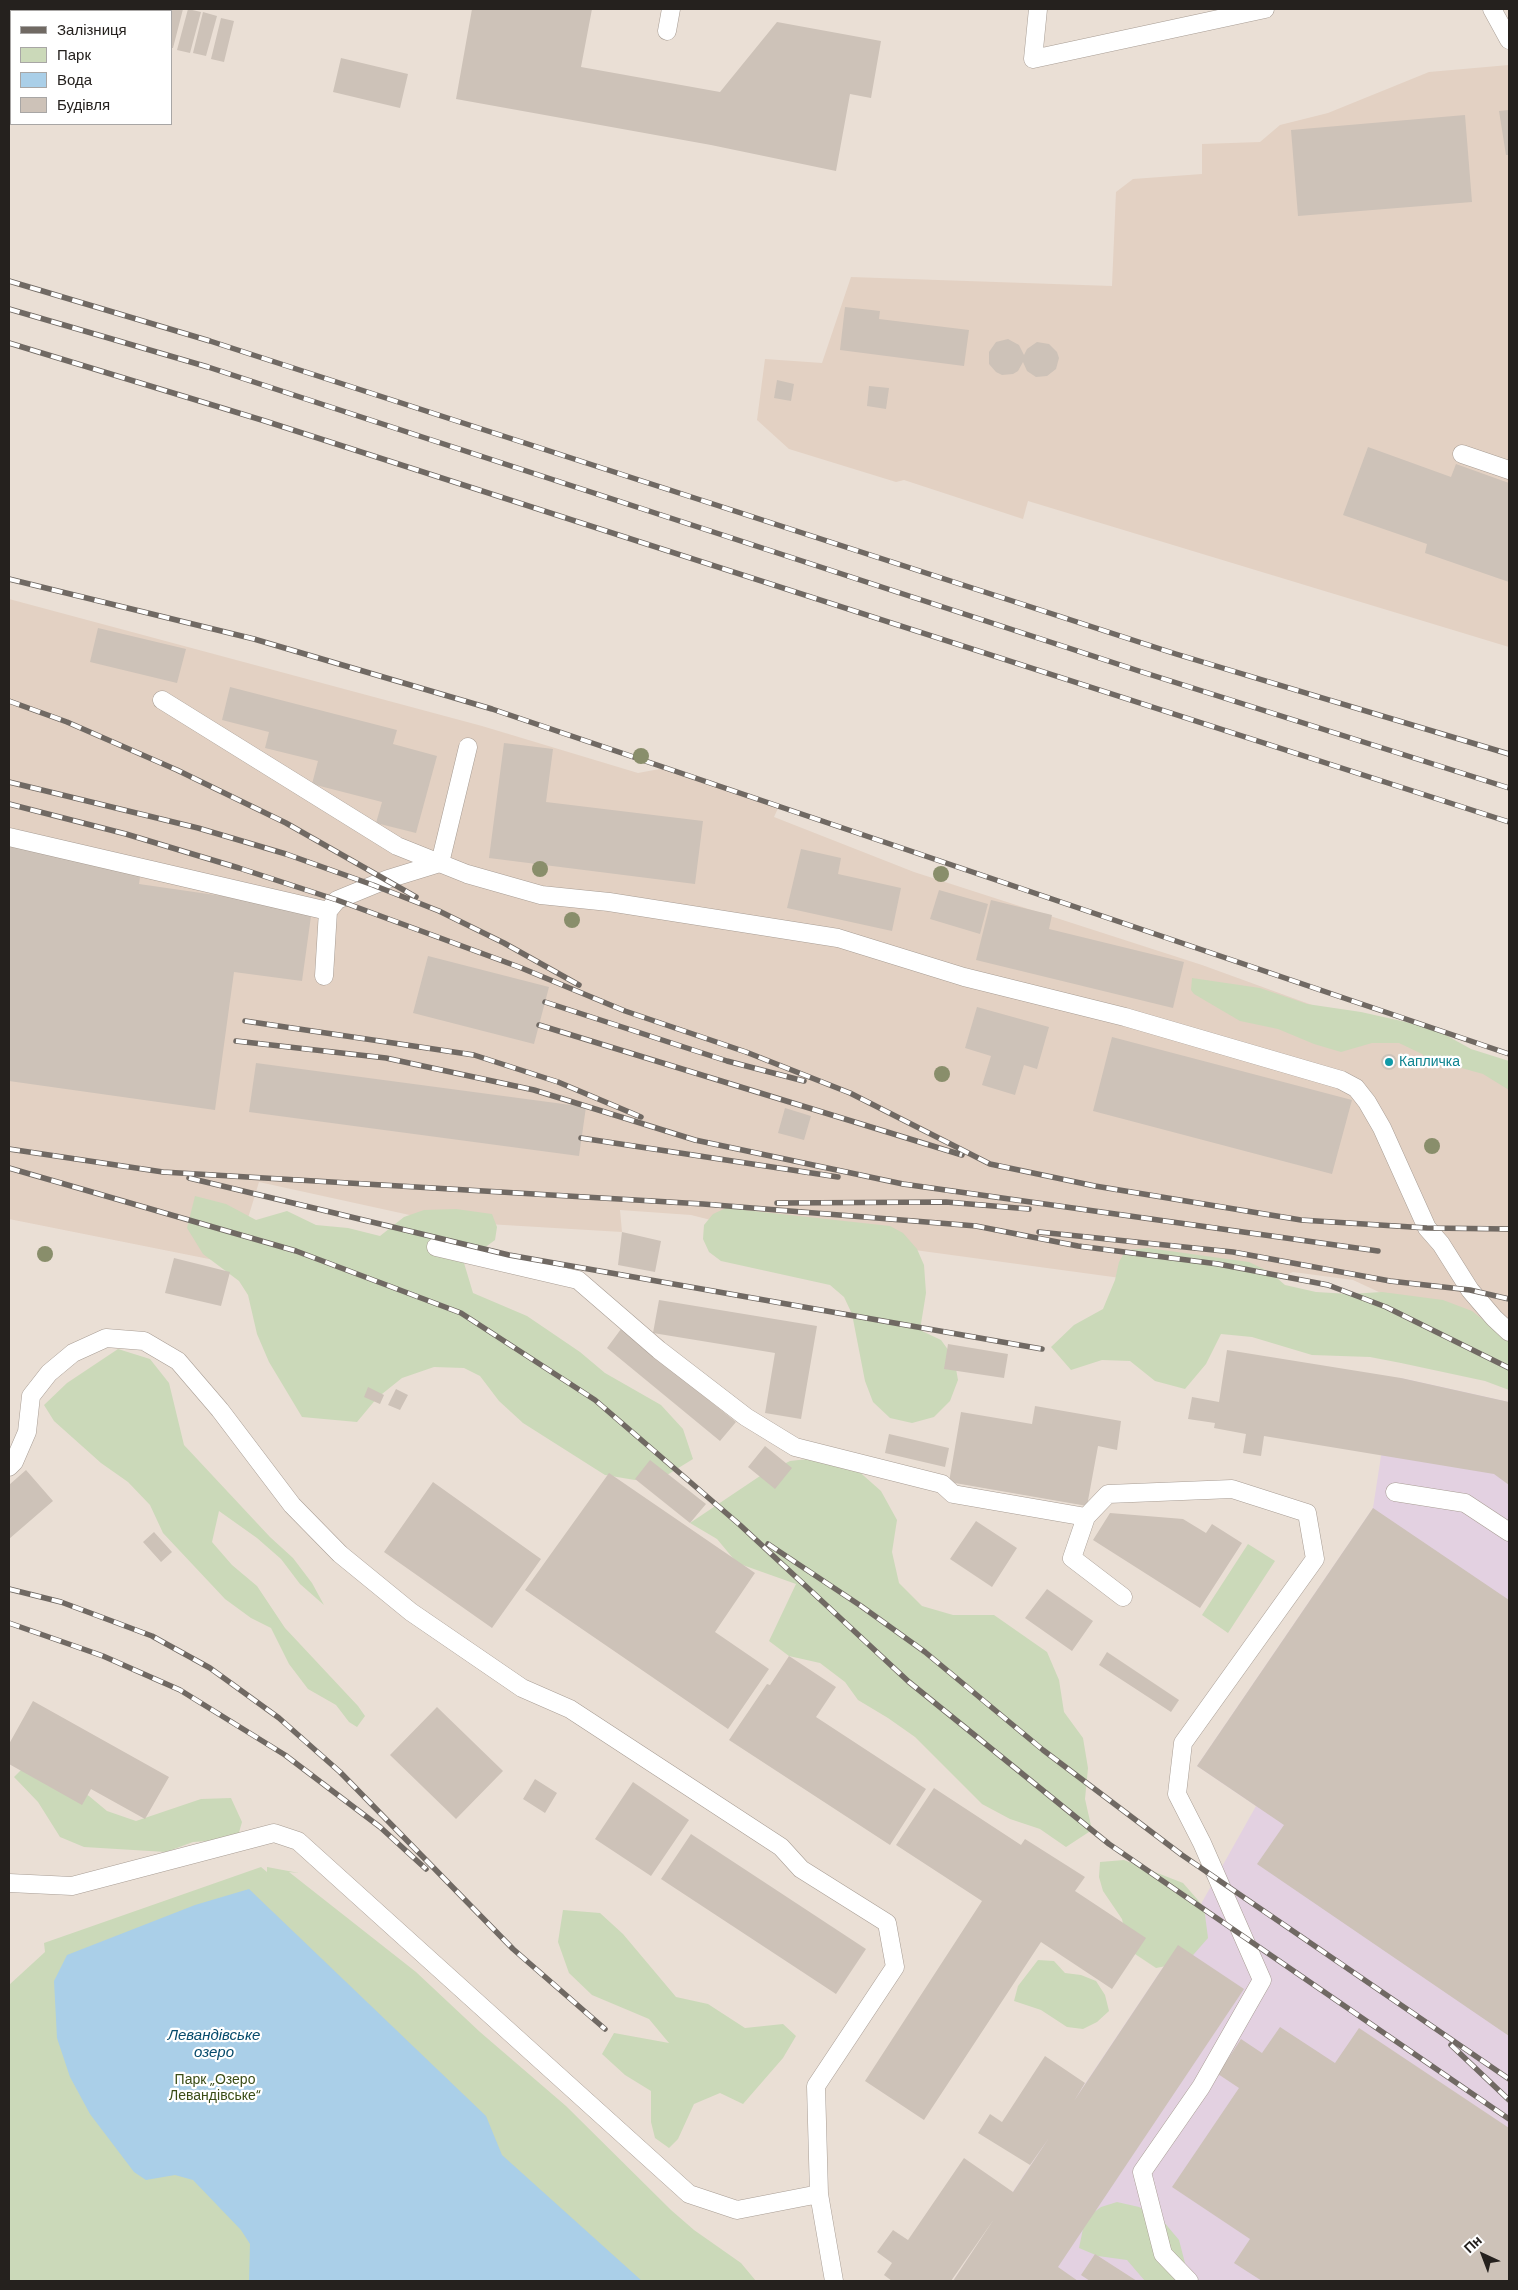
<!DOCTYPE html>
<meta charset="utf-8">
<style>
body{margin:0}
#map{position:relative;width:1518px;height:2290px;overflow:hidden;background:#eadfd5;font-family:"DM Sans",sans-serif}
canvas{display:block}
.frame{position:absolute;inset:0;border:10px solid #25211e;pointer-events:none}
.legend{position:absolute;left:10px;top:10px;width:162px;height:115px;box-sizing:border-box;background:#fff;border:1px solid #a8a6a5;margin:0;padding:6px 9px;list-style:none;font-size:15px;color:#25211e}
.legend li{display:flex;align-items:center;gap:10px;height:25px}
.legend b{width:25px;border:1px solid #a8a6a5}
.north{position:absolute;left:1458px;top:2230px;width:50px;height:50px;-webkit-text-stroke:4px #fff;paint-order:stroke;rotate:317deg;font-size:14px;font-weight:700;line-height:20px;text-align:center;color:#25211e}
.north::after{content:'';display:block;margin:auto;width:18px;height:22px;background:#25211e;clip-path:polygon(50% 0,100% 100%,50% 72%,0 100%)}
</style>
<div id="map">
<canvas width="1518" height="2290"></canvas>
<div class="frame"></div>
<ul class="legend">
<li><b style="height:6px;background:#706963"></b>Залізниця</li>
<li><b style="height:14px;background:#cbd9b9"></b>Парк</li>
<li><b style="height:14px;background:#aacfe8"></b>Вода</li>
<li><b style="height:14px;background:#cdc2b8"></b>Будівля</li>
</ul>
<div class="north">Пн</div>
</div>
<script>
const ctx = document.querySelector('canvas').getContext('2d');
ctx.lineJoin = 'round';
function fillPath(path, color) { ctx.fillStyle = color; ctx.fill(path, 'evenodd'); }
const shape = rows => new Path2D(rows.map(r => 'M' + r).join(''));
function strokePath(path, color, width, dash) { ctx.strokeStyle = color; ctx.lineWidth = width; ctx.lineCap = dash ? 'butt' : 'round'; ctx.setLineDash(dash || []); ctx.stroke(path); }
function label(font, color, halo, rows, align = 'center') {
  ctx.font = font + ' "DM Sans",sans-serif'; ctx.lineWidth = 4.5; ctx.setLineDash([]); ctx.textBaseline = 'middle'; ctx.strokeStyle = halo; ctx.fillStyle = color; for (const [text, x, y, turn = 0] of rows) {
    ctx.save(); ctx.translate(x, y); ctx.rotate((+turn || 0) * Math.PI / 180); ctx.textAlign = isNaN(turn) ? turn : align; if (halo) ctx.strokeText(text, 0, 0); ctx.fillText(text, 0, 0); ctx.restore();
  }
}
fillPath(shape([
 [1509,65,1509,647,1028,501,1023,519,904,480,896,482,789,449,757,420,765,359,822,363,851,277,1112,286,1116,192,1133,179,1202,174,1202,144,1260,142,1280,125,1328,113,1429,72],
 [9,599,482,726,638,773,665,768,779,806,774,817,914,872,1202,965,1433,1049,1509,1074,1509,1319,1489,1343,1353,1280,1293,1272,1238,1294,731,1225,691,1215,620,1210,622,1232,437,1221,259,1182,234,1264,9,1219]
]), '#e3d1c3');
fillPath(shape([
 [1401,1378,1509,1402,1509,2281,953,2281,1178,1945,1256,1806,1197,1766,1373,1508,1381,1456]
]), '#e3d1e1');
fillPath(shape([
 [1192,978,1260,988,1307,1004,1361,1012,1433,1028,1471,1049,1509,1061,1509,1090,1483,1074,1458,1067,1432,1065,1422,1054,1399,1043,1372,1043,1341,1052,1314,1044,1278,1029,1240,1021,1194,994,1191,990],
 [195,1196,226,1204,256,1220,287,1211,316,1225,348,1228,380,1236,404,1217,424,1210,456,1209,492,1214,497,1227,495,1240,464,1263,473,1293,527,1316,580,1352,605,1373,661,1405,683,1429,693,1459,667,1475,635,1480,605,1475,523,1423,499,1401,480,1376,464,1368,434,1367,402,1378,377,1398,357,1422,302,1417,269,1362,257,1334,248,1295,239,1281,203,1254,187,1228],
 [726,1208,890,1226,903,1233,917,1249,924,1265,926,1293,920,1330,941,1340,954,1358,958,1380,950,1401,934,1417,912,1423,890,1418,873,1402,865,1381,852,1314,844,1297,830,1285,721,1261,709,1252,703,1239,704,1225,713,1214],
 [1148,1248,1249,1262,1270,1272,1285,1285,1316,1292,1349,1294,1382,1292,1443,1300,1472,1311,1509,1340,1509,1390,1485,1381,1401,1363,1370,1357,1312,1355,1252,1337,1221,1334,1206,1364,1185,1389,1155,1381,1130,1361,1102,1360,1071,1370,1051,1347,1074,1325,1103,1309,1115,1280,1119,1262,1126,1250],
 [118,1349,150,1359,169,1383,184,1445,270,1537,293,1558,312,1583,324,1605,300,1584,281,1559,257,1538,219,1511,212,1542,232,1565,257,1586,285,1628,358,1706,365,1716,357,1727,349,1722,336,1705,308,1689,289,1664,271,1628,251,1618,225,1599,163,1533,150,1505,128,1482,101,1463,54,1421,44,1405,67,1383],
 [825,1457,855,1468,881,1491,897,1520,892,1552,899,1583,922,1606,953,1615,994,1615,1047,1652,1059,1680,1064,1712,1083,1738,1088,1768,1085,1799,1092,1830,1066,1847,1040,1829,1010,1819,982,1804,915,1737,888,1718,858,1700,845,1682,820,1663,789,1656,769,1641,796,1584,737,1563,717,1539,690,1523,760,1476,790,1461],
 [1248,1544,1275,1561,1228,1633,1202,1615],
 [29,1762,89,1796,107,1811,136,1821,201,1799,231,1798,242,1822,238,1836,223,1840,193,1842,166,1852,84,1847,60,1837,38,1802,14,1777],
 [1124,1860,1183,1883,1204,1907,1208,1938,1187,1962,1156,1968,1129,1950,1122,1919,1103,1891,1099,1877,1100,1862],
 [261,1867,267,1872,267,1867,299,1873,289,1872,416,1972,480,2032,566,2106,671,2210,694,2230,741,2263,756,2281,9,2281,9,1985,45,1952,44,1943],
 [563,1910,600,1913,623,1934,676,1997,708,2004,745,2028,783,2024,796,2036,783,2058,743,2104,720,2093,694,2104,678,2139,669,2148,655,2138,651,2122,651,2091,625,2075,602,2054,614,2033,669,2043,649,2019,592,1995,569,1973,558,1942],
 [1038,1960,1054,1961,1065,1973,1081,1975,1096,1981,1105,1995,1109,2011,1097,2022,1083,2029,1067,2027,1041,2010,1014,2001,1018,1986],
 [1117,2202,1139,2207,1163,2221,1179,2240,1185,2263,1174,2281,1145,2281,1127,2260,1098,2256,1079,2248,1085,2219,1101,2207]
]), '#cbd9b9');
fillPath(shape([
 [249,1889,486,2116,502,2155,642,2281,249,2281,250,2244,241,2230,193,2180,175,2175,146,2180,134,2172,90,2114,70,2077,57,2038,54,1981,67,1955,195,1905]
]), '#aacfe8');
fillPath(shape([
 [98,9,112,9,111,11,97,11],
 [119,9,133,9,132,11,119,11],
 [136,9,150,9,150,11,136,11],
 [154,9,168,9,167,11,153,11],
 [170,9,183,9,173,48,171,48],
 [188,9,201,12,190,53,177,50],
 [472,9,592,9,581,67,720,92,777,22,881,41,871,98,850,94,836,171,711,145,456,99],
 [203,12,217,16,206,56,193,53],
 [221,18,234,21,224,62,211,59],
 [341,58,408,74,400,108,333,92],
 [1509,110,1509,155,1506,155,1499,111],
 [1465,115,1472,202,1298,216,1291,130],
 [845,307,880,311,879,319,969,330,964,366,840,350],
 [1008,339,1019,345,1024,355,1027,349,1037,342,1049,344,1057,352,1059,358,1056,369,1047,376,1036,377,1027,371,1023,362,1018,371,1013,374,1002,375,996,372,989,364,989,352,996,342],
 [777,380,794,384,791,401,774,398],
 [869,386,889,388,886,409,867,406],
 [1368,447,1451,477,1456,464,1509,483,1509,582,1425,553,1427,544,1343,515],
 [98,628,186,649,177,683,90,662],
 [230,687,397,730,393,744,437,756,416,833,376,823,382,802,312,784,318,761,265,748,269,732,222,720],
 [504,743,553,749,546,802,703,821,695,884,489,858],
 [9,845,142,864,139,884,312,909,302,981,234,972,215,1110,9,1081],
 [801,849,841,858,838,874,901,888,892,931,787,908],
 [939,890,988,904,980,934,930,919],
 [991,900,1052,915,1049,929,1184,962,1173,1008,976,960],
 [428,956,549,987,534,1044,413,1013],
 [977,1007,1049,1027,1037,1069,1024,1065,1015,1095,982,1085,991,1056,965,1048],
 [1112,1037,1352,1100,1332,1174,1093,1111],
 '1381 1062a8 8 0 1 1 16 0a8 8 0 1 1-16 0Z',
 [256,1063,586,1107,579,1156,249,1112],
 [785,1108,811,1116,804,1140,778,1133],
 [622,1232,661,1241,655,1272,618,1265],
 [174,1258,230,1272,221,1306,165,1293],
 [659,1300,817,1326,801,1419,765,1413,775,1353,653,1333],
 [621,1329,736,1422,720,1441,607,1348],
 [948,1344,1008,1354,1004,1378,944,1369],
 [1227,1350,1401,1378,1509,1402,1509,1485,1494,1474,1264,1436,1261,1456,1243,1453,1246,1434,1214,1428,1215,1423,1188,1419,1192,1397,1219,1402],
 [368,1387,384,1395,380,1404,364,1397],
 [396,1389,408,1395,400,1410,388,1405],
 [1035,1406,1121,1421,1117,1450,1098,1446,1087,1506,949,1482,961,1412,1032,1424],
 [889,1434,949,1448,945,1467,885,1453],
 [765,1446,792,1468,775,1489,748,1467],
 [650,1460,706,1504,690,1523,635,1479],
 [26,1470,53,1501,9,1539,9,1485],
 [609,1473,755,1573,715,1632,769,1669,728,1729,525,1590],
 [433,1482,541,1559,492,1628,384,1552],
 [1373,1508,1509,1600,1509,2036,1257,1864,1284,1825,1197,1766],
 [1110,1513,1183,1519,1206,1533,1212,1524,1242,1543,1200,1608,1093,1540],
 [976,1521,1017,1548,992,1587,950,1559],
 [154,1532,172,1552,161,1562,143,1542],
 [1047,1589,1093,1621,1072,1651,1025,1618],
 [1107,1652,1179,1700,1171,1712,1099,1665],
 [789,1656,836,1687,816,1717,926,1789,890,1845,729,1740,767,1684,770,1685],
 [33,1701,169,1777,145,1819,91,1789,82,1805,9,1764,9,1744],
 [437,1707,503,1771,456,1819,390,1755],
 [535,1779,557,1793,545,1813,523,1799],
 [633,1782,689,1820,651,1876,595,1839],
 [934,1788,1021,1845,1025,1839,1085,1877,1075,1891,1146,1938,1112,1989,1041,1942,924,2120,865,2081,982,1901,896,1845],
 [691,1834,866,1949,836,1994,661,1879],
 [1178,1945,1244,1989,1058,2267,1078,2281,953,2281,994,2219,951,2281,892,2281,884,2275,892,2263,877,2252,893,2230,908,2240,964,2158,1013,2192,1049,2138,1030,2165,978,2133,990,2114,1002,2122,1045,2056,1085,2083,1074,2101],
 [1280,2027,1335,2063,1359,2028,1509,2128,1509,2281,1262,2281,1234,2263,1250,2239,1172,2187,1239,2088,1218,2074,1241,2039,1262,2053],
 [1095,2254,1137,2281,1090,2281,1081,2275]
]), '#cdc2b8');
const service = shape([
 [1038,9,1033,59,1265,9],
 [1492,9,1509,40],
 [667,31,671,9],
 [1462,454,1509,470],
 [162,700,397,846,467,874,541,895,609,902,838,938,964,977,1125,1017,1341,1080,1356,1088,1367,1102,1382,1128,1427,1228,1441,1244,1470,1290,1494,1318,1509,1332],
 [9,837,328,911,337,900,388,879,440,863,468,747],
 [324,976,328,911],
 [436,1247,578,1280,659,1350,746,1417,795,1447,942,1484,953,1494,1086,1517,1108,1494,1232,1489,1307,1513,1315,1559,1183,1743,1177,1794,1202,1843,1262,1980,1201,2087,1142,2172,1163,2254,1189,2281],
 [9,1467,14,1462,27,1432,31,1396,49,1373,73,1353,106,1338,144,1341,178,1361,220,1410,292,1505,340,1554,411,1612,522,1688,570,1709,781,1847,801,1869,887,1923,895,1967,816,2086,819,2194,834,2281],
 [1395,1492,1465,1503,1509,1532],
 [1086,1517,1072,1558,1123,1597],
 [9,1883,72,1886,274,1833,298,1841,689,2194,737,2210,819,2194]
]);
strokePath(service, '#a89d94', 19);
strokePath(service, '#fff', 18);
const rail = shape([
 [9,281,210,341,1176,654,1509,754],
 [9,309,208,367,1139,671,1509,788],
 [9,343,265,421,1509,822],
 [9,579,254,639,492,709,1509,1054],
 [9,701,67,722,177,770,286,823,416,897],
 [9,782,198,828,286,854,373,885,439,911,504,943,579,985],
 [9,804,126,834,239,868,337,900,519,967,625,1011,746,1052,850,1093,990,1164,1095,1186,1301,1220,1427,1228,1509,1229],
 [545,1002,727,1061,804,1081],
 [245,1021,474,1055,558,1082,641,1117],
 [539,1025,962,1155],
 [236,1041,386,1058,534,1090,695,1140,903,1184,1378,1251],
 [581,1138,838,1177],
 [9,1149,163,1172,703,1204,976,1226,1078,1246,1218,1264,1328,1285,1386,1307,1509,1368],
 [9,1168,296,1251,461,1313,595,1400,740,1525,909,1682,1109,1844,1509,2119],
 [189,1178,509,1255,1042,1349],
 [777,1203,946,1202,1029,1209],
 [1039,1232,1233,1252,1390,1281,1470,1290,1509,1299],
 [768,1544,861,1606,925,1652,1043,1750,1182,1855,1509,2079],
 [9,1589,61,1602,152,1636,210,1668,279,1718,340,1772,513,1949,605,2029],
 [9,1623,103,1656,180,1690,285,1755,380,1827,426,1869],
 [1451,2045,1509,2100]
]);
strokePath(rail, '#706963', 5.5);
strokePath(rail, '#fff', 4, [11]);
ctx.fillStyle = '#898e6b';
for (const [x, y] of [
 [641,756],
 [540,869],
 [941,874],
 [572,920],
 [942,1074],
 [1432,1146],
 [45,1254]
]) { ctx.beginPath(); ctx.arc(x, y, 8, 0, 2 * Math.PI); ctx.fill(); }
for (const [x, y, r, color] of [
 [1389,1062,5,"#0f9aa8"]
]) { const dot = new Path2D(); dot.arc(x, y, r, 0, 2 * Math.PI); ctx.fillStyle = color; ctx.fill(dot); strokePath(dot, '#fff', 2); }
label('14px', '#0d838f', '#fff', [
 ["Капличка",1399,1062]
], 'left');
label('14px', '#3a4c15', '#fff', [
 ["Парк „Озеро",215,2080],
 ["Левандівське“",215,2096]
]);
label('italic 15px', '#054a6b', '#fff', [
 ["Левандівське",214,2036],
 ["озеро",214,2053]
]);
</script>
